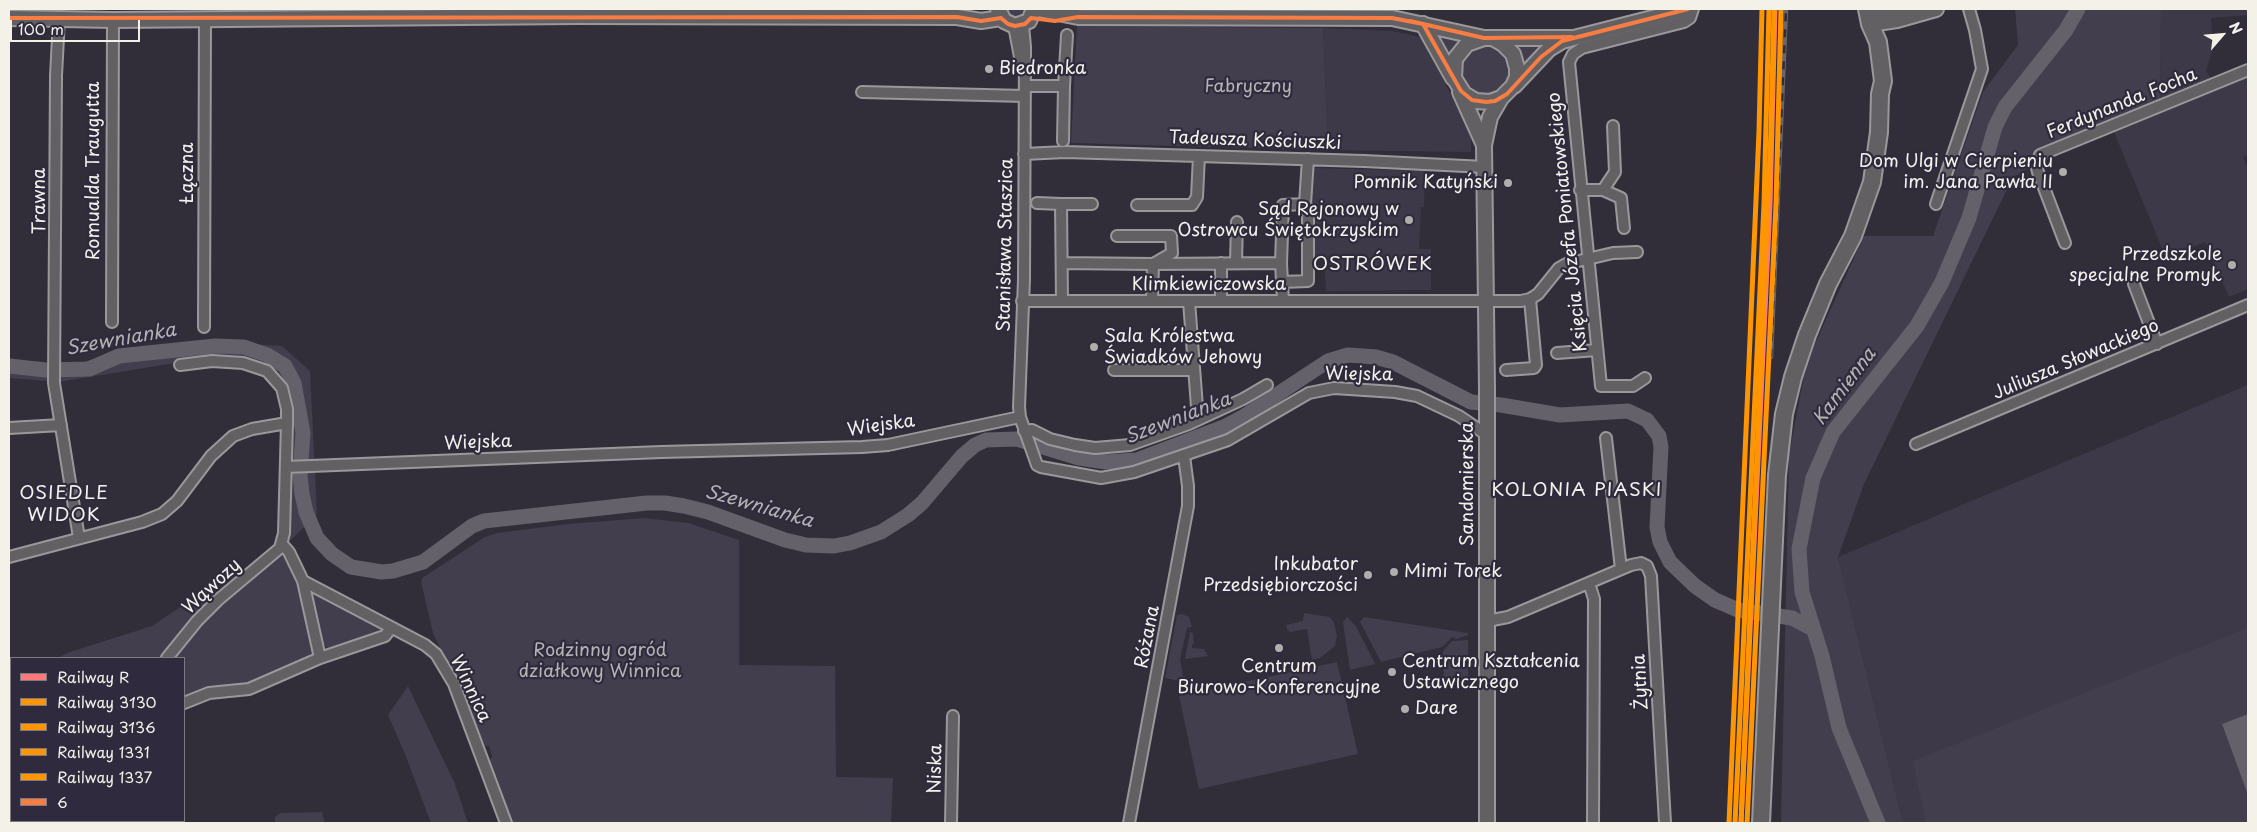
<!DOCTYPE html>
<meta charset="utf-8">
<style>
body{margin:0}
#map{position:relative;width:2257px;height:832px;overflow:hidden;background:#312e39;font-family:"Playpen Sans",sans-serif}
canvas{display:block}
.frame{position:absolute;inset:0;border:10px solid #f4f1e8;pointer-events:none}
.legend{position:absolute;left:10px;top:657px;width:175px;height:165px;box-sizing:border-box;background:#2f2a3d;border:1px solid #7e7a81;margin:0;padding:6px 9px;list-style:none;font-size:15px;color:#f4f1e8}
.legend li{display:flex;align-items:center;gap:10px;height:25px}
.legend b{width:25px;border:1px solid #7e7a81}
.north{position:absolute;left:2197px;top:10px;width:50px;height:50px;-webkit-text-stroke:4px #2f2a3d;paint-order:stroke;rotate:63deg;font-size:14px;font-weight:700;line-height:20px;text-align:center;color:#f4f1e8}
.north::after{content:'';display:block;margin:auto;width:18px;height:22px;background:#f4f1e8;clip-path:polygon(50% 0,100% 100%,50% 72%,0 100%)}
.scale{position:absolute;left:10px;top:20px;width:130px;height:22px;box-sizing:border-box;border:2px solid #f4f1e8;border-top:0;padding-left:6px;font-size:15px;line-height:18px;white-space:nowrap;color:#f4f1e8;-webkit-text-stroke:4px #2f2a3d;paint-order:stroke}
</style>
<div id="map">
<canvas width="2257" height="832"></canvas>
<div class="frame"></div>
<ul class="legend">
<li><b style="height:6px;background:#fe7a7a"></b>Railway R</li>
<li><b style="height:6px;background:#ff9500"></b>Railway 3130</li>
<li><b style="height:6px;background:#ff9500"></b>Railway 3136</li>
<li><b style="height:6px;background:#ff9500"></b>Railway 1331</li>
<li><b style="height:6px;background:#ff9500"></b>Railway 1337</li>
<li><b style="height:6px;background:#f77d43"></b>6</li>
</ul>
<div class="north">N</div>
<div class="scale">100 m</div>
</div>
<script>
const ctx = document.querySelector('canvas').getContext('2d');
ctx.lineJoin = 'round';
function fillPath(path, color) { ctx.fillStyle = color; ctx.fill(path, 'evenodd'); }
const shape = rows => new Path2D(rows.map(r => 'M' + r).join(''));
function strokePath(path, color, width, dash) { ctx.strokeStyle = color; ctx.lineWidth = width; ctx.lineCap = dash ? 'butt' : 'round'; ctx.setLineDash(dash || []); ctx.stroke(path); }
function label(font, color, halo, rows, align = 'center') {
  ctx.font = font + ' "Playpen Sans",sans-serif'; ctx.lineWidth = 4.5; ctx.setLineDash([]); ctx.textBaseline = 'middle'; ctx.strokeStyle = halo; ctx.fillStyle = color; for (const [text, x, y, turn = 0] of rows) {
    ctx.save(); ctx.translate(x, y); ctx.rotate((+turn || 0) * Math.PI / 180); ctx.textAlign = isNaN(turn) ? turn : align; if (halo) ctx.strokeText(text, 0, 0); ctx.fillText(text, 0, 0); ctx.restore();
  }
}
fillPath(shape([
 [2161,9,2248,9,2248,15,2211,18,2213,49,2206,71,2215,84,2160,107],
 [1323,28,1392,31,1421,37,1471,133,1471,152,1328,150],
 [2248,77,2248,155,2243,157,2248,169,2248,289,2229,297,2205,242,2166,258,2114,132],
 [1312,168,1425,171,1424,207,1421,207,1419,249,1431,249,1431,290,1326,291,1324,258,1312,258],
 [2248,385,2248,823,1903,823,1838,557]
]), '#3e3948');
fillPath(shape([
 [456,9,574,9,574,10,456,10],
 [746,9,847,9,846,10],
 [1004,9,1028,9,1024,17,1017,20,1009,17],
 [2015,9,2161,9,2160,107,2044,152,2036,164,2013,177,1864,484,1838,557,1903,823,1781,823,1789,455,1803,381,1814,346,1864,236,1933,236,1983,92,2018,45],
 [1077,26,1323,28,1328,150,1071,143],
 [1437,35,1462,40,1453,49,1449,57],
 [1544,44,1523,66,1514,45],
 '1460 71a25 25 0 1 1 50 0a25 25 0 1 1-50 0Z',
 [205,341,282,346,310,371,317,514,289,542,290,429,271,370,211,357,59,382,9,378,9,358,29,364,67,365,152,347],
 [645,518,688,523,739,540,739,665,835,666,836,777,893,778,891,823,509,823,488,764,492,756,489,746,482,745,463,695,433,633,421,582,422,578,485,537,497,533,568,524],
 [282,555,286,556,297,577,315,651,313,654,256,683,184,700,184,658,172,658,195,629,225,599],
 [212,586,213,595,161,658,58,658,67,653,152,626],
 [312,591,381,625,380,632,331,648,326,647,321,641,311,592],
 [1304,613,1330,617,1334,623,1337,636,1335,646,1320,658,1312,660,1307,629,1290,632,1287,629,1286,625,1303,621],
 [1182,614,1189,617,1192,627,1187,628,1180,659,1184,682,1165,678,1177,615],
 [1347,617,1356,626,1375,664,1350,670,1343,622],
 [1364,617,1468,633,1468,635,1456,639,1452,637,1442,647,1381,662,1360,622],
 [2248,628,2248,714,2222,724,2248,795,2248,823,1926,823,1913,761],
 [1190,632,1193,633,1194,645,1192,644,1192,648,1204,649,1208,656,1185,659],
 [1468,640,1468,681,1441,682,1444,673,1441,658,1444,650,1452,641],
 [1337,662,1358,754,1199,789,1179,696],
 [408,686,455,784,468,823,431,823,405,754,388,715],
 [322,812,325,823,275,823,275,817,280,813]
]), '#423e4d');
fillPath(shape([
 [2248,714,2248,795,2222,724]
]), '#65616b');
strokePath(shape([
 [9,366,46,370,89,369,119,356,215,346,244,347,267,355,285,366,294,383,303,433,300,475,302,494,306,512,317,538,332,554,351,567,382,572,393,571,423,562,472,526,484,521,647,503,665,503,684,506,708,512,785,540,806,545,834,546,850,543,881,532,908,515,922,503,962,456,975,445,986,440,1017,439,1079,458,1106,462,1137,460,1226,426,1243,417,1328,361,1348,355,1376,357,1393,362,1471,402,1501,405,1560,415,1628,411,1647,420,1659,436,1661,447,1657,527,1660,542,1670,562,1695,586,1715,600,1738,610,1792,618,1813,629],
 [1878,823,1839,728,1822,656,1802,592,1799,549,1813,478,1833,432,1917,326,1942,282,1969,218,1995,127,2005,107,2066,30,2078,9]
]), '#65616b', 15);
const street = shape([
 [59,18,56,76,54,383,79,538],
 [1023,25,1025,47,1024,279,1019,407,1020,417,1037,465,1041,467,1101,478,1134,472,1228,440,1309,393,1334,388,1395,392,1417,396,1459,416,1487,435],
 [1014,26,1021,62],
 [1025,86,1064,86,1063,141],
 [1064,86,1067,35],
 [862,92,1025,96],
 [1024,154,1065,152,1364,161,1485,167],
 [1580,190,1603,190,1615,172,1613,126],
 [1603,190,1621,198,1624,228],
 [1037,203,1061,204],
 [1936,204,1982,69,1975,30,1969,9],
 [1137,205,1192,205,1197,197,1199,156],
 [2065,243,2038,172,2036,164,2040,155,2248,70],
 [1062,263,1153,264,1172,253,1171,236,1117,236],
 [1221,263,1221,301],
 [1236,263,1237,222],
 [1281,263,1283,205,1305,204,1308,159],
 [1282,282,1308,281,1308,209,1305,204],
 [2134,284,2157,344],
 [1022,301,1521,301,1530,299,1538,294,1559,268,1566,264,1613,253,1637,252],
 [1062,301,1061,204,1092,204],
 [1152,301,1153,264,1281,263,1283,301],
 [1189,301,1197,407,1200,419],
 [112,322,113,20],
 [204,327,205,18],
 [1557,353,1597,350],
 [1114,370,1194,370],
 [1506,370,1534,368,1536,365,1530,299],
 [1645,378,1633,386,1601,386,1569,62,1573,54,1582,48,1684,22,1690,18,1693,9],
 [9,428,61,425],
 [1024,431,1032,430,1050,439,1075,445,1095,448,1130,445,1189,424,1243,399,1267,385],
 [1606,438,1621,569],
 [1916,444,2248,305],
 [286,467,661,452,862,447,888,445,1020,417],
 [282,544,289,552,303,581,320,658],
 [9,557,142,522,162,514,177,501,211,456,233,436,252,429,287,423],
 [303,581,425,645,436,654,454,684,506,823],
 [1589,583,1594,599,1593,823],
 [1487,621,1508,617,1631,565,1641,563,1647,566,1651,576,1665,823],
 [167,658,197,621,218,600,280,548,284,533,287,423,287,409,282,388,267,371,243,363,212,361,180,365],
 [184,703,209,693,249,689,320,658,385,636,391,628],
 [9,776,11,776],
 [951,823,953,716],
 [1129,823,1188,506,1188,486,1184,456]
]);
const secondary = shape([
 [998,9,1004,21,1015,26,1029,21,1034,9],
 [1038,9,1078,17,1392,18,1484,38],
 [1867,12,1917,10],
 [9,18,113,20,577,16,957,17,981,21,1001,18],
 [1423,24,1453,78],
 [1870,24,1897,20,1936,9],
 [1494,39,1503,44,1513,54,1517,68,1517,77,1513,86,1501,98,1490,102,1476,101,1464,94,1454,78,1455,59,1467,44,1484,38,1571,38],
 [1514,86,1549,49,1562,41,1688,9],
 [1460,92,1484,145],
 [1487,823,1487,389,1484,145,1490,117,1501,98]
]);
const primary = shape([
 [1761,823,1777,475,1784,414,1793,377,1807,335,1828,284,1853,236,1872,182,1879,132,1880,94,1883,81,1878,42,1870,24,1867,9]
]);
strokePath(street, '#9a989b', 14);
strokePath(secondary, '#9a989b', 18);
strokePath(primary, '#9a989b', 20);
strokePath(street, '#626063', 10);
strokePath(secondary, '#626063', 14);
strokePath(primary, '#626063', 16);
const rail = shape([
 [1771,357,1786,9]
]);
strokePath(rail, '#68666b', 4.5);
strokePath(rail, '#2f2a3d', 2.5, [8]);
strokePath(shape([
 [9,18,957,17,981,21,1001,18,1008,24,1015,26,1025,24,1031,18,1055,21,1078,17,1392,18,1423,24,1461,91,1472,100,1486,102,1495,101,1507,94,1541,57,1562,41,1688,9],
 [1410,21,1484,38,1572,37]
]), '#f77d43', 4);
strokePath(shape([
 [1741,823,1770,204,1775,9]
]), '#fe7a7a', 5);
strokePath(shape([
 [1747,823,1776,204,1781,9]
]), '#ff9500', 5);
strokePath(shape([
 [1735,823,1764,204,1769,9]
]), '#ff9500', 5);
strokePath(shape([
 [1741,823,1771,131,1774,9]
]), '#ff9500', 5);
strokePath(shape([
 [1729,823,1759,131,1762,9]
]), '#ff9500', 5);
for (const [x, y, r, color] of [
 [989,69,5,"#b0adab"],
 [2063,172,5,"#b0adab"],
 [1508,183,5,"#b0adab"],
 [1409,220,5,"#b0adab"],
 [2232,265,5,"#b0adab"],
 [1094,347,5,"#b0adab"],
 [1394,572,5,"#b0adab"],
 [1368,575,5,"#b0adab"],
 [1279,648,5,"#b0adab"],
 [1392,672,5,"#b0adab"],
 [1405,709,5,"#b0adab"]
]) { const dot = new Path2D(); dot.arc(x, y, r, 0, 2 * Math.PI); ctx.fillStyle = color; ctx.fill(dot); strokePath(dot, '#2f2a3d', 2); }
label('18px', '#f4f1e8', '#2f2a3d', [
 ["Biedronka",999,69],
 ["Dom Ulgi w Cierpieniu",2053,162,"right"],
 ["im. Jana Pawła II",2053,183,"right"],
 ["Pomnik Katyński",1498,183,"right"],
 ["Sąd Rejonowy w",1399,210,"right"],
 ["Ostrowcu Świętokrzyskim",1399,231,"right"],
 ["Przedszkole",2222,255,"right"],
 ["specjalne Promyk",2222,276,"right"],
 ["Sala Królestwa",1104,337],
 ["Świadków Jehowy",1104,358],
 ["Inkubator",1358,565,"right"],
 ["Przedsiębiorczości",1358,586,"right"],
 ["Mimi Torek",1404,572],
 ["Centrum Kształcenia",1402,662],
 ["Ustawicznego",1402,683],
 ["Centrum",1279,667,"center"],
 ["Biurowo-Konferencyjne",1279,688,"center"],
 ["Dare",1415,709]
], 'left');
label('18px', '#b7b3b3', '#2f2a3d', [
 ["Fabryczny",1248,87],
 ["Rodzinny ogród",600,651],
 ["działkowy Winnica",600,672]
]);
label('18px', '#f4f1e8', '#2f2a3d', [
 ["Ferdynanda Focha",2122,104,-22],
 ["Tadeusza Kościuszki",1255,141,2],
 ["Romualda Traugutta",94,171,-90],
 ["Łączna",188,173,-90],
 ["Trawna",40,201,-90],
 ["Księcia Józefa Poniatowskiego",1568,222,-96],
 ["Stanisława Staszica",1006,245,-89],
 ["Klimkiewiczowska",1209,285],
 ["Juliusza Słowackiego",2076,360,-23],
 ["Wiejska",1359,375,1],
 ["Wiejska",881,426,-8],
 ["Wiejska",478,443,-2],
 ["Sandomierska",1468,484,-90],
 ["Wąwozy",212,587,-43],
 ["Różana",1148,637,-79],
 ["Żytnia",1641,682,-93],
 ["Winnica",470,689,65],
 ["Niska",936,769,-89]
]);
ctx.letterSpacing = '1px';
label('19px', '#f4f1e8', '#2f2a3d', [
 ["OSTRÓWEK",1373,265],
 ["KOLONIA PIASKI",1577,491],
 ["OSIEDLE",64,494],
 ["WIDOK",64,516]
]);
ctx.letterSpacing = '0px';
label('italic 19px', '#b6b2b2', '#2f2a3d', [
 ["Szewnianka",121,340,-10],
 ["Kamienna",1845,387,-53],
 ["Szewnianka",1178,419,-21],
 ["Szewnianka",759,507,16]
]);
</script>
